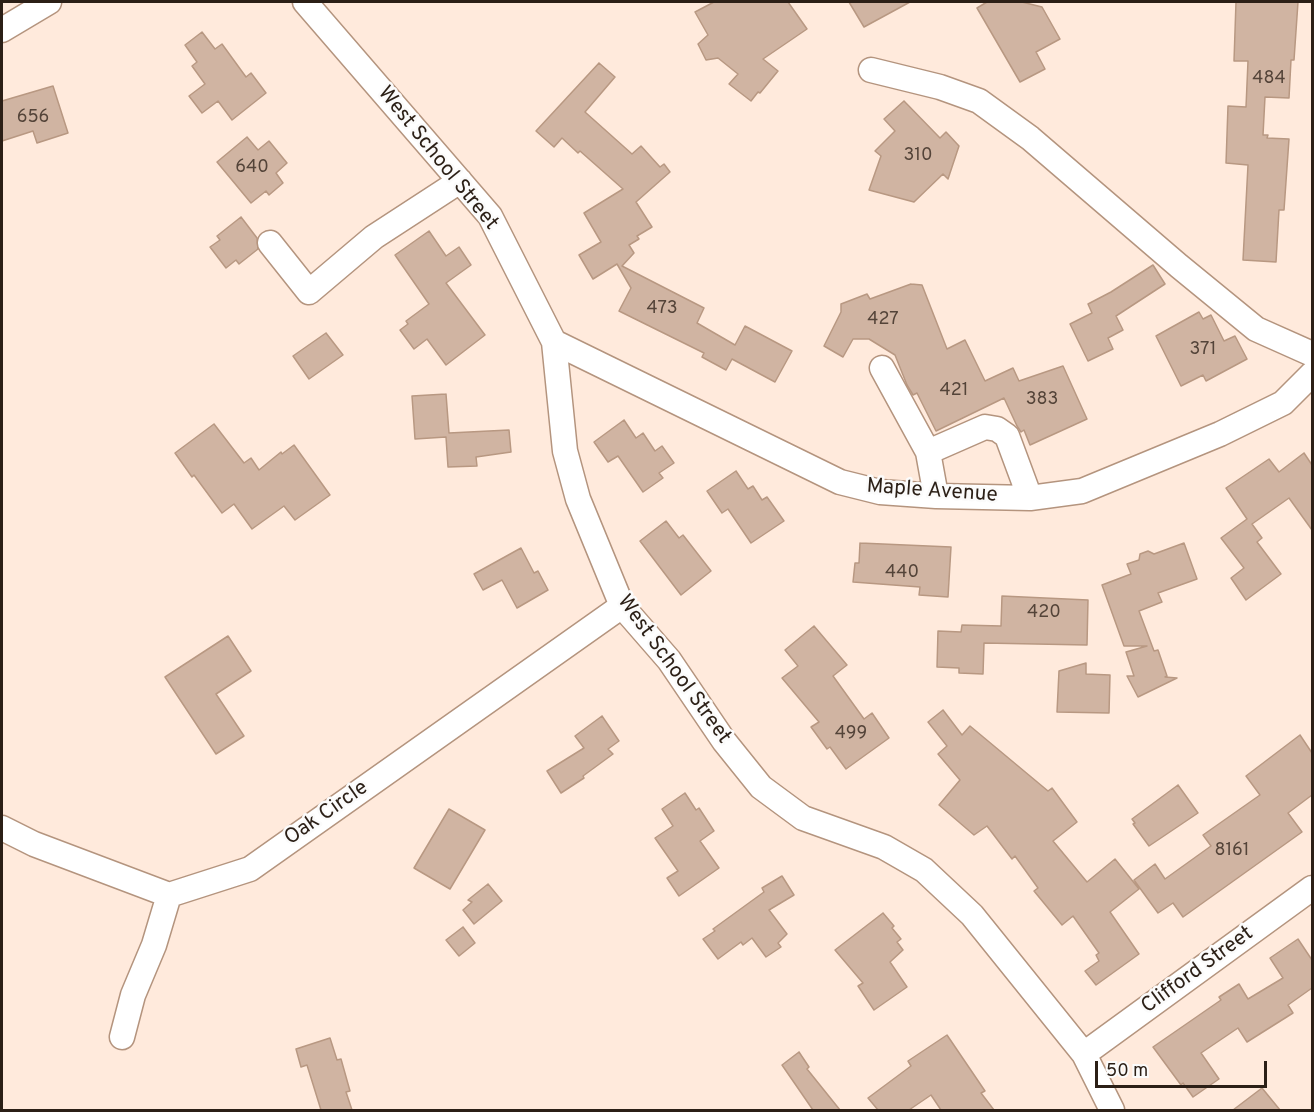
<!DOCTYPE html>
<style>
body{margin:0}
#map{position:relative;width:1314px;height:1112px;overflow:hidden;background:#ffeadc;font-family:Overpass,sans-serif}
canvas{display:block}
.frame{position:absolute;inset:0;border:3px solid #2b1f16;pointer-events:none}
.scale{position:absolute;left:1095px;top:1061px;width:172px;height:27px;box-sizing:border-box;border:3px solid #2b1f16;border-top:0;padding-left:8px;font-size:18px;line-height:21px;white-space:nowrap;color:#2b1f16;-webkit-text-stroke:4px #fbfbfb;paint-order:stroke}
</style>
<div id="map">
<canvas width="1314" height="1112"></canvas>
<div class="frame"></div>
<div class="scale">50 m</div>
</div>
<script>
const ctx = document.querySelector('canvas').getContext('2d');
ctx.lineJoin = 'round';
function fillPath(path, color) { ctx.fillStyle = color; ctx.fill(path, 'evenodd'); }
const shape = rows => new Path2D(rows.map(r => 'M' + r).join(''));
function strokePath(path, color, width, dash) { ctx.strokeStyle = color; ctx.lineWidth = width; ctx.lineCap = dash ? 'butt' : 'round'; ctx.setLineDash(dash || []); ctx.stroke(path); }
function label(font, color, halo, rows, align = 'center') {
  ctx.font = font + ' Overpass,sans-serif'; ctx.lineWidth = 5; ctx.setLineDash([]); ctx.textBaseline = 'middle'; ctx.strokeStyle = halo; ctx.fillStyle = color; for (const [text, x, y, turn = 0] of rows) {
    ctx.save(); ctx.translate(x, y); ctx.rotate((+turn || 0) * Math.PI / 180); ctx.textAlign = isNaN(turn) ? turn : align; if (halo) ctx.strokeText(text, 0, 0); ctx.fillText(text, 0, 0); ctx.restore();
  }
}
const building = shape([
 [714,2,788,2,807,29,763,59,778,71,760,93,758,92,751,101,729,84,738,74,718,58,706,60,698,44,708,35,695,12,714,2],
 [849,2,910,2,864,27,849,2],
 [987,2,1022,2,1042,7,1060,39,1036,52,1045,69,1020,82,977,8,987,2],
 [1236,2,1298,2,1294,60,1291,60,1289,98,1265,97,1263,135,1268,135,1267,138,1289,139,1284,210,1279,210,1276,262,1243,260,1248,165,1226,163,1228,106,1246,107,1248,61,1234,61,1236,2],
 [202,32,215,49,222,44,246,77,251,73,266,93,232,120,218,101,202,113,189,96,205,84,192,66,197,62,185,45,202,32],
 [599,63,615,77,585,112,632,154,641,146,660,167,664,164,670,172,636,202,652,227,637,236,639,239,629,245,634,253,622,266,704,308,697,323,735,345,745,326,792,351,775,382,732,359,726,370,702,357,704,353,619,311,631,288,617,264,593,279,579,255,601,242,584,213,623,189,580,151,578,153,562,138,554,147,536,131,599,63],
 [53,86,68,133,37,143,33,131,2,141,2,101,53,86],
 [904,101,940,138,946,132,959,146,948,179,943,174,914,202,869,190,881,156,875,151,895,131,884,119,904,101],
 [247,137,258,150,269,141,287,163,276,173,283,183,269,195,266,191,251,203,217,162,247,137],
 [241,217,257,238,258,249,239,264,236,260,226,268,210,247,220,240,217,236,241,217],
 [429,231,446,256,459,247,471,265,446,283,485,335,446,365,427,339,414,349,400,330,408,324,406,321,429,304,395,255,429,231],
 [1153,265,1165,284,1116,316,1123,330,1108,338,1113,349,1088,361,1070,324,1092,313,1088,304,1111,292,1153,265],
 [911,284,922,285,947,349,965,340,985,381,1013,368,1019,381,1063,366,1087,419,1030,445,1024,430,1021,432,1017,426,1004,398,936,431,917,393,913,395,907,385,895,355,869,339,853,339,843,357,824,346,841,312,841,304,867,294,870,299,911,284],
 [1199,312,1203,319,1211,315,1224,341,1235,336,1247,359,1206,381,1203,375,1181,386,1156,336,1199,312],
 [326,333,343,355,309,379,293,356,326,333],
 [446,394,449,433,509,430,511,452,476,457,477,466,448,467,446,437,415,439,412,396,446,394],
 [624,420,636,438,643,433,655,451,662,446,674,463,659,473,663,478,643,492,618,456,608,462,594,442,624,420],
 [214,424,244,463,251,458,259,470,281,452,282,454,294,445,330,495,295,520,284,506,252,529,234,504,222,513,194,475,192,477,175,453,214,424],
 [1304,453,1312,465,1312,530,1289,498,1252,524,1262,538,1257,542,1281,574,1246,600,1231,578,1244,568,1221,538,1247,519,1226,488,1269,459,1279,472,1304,453],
 [736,471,748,489,753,486,762,500,767,497,784,521,751,543,728,509,722,513,707,491,736,471],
 [666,521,679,538,683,535,711,571,681,595,640,541,666,521],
 [860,543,951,547,948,597,919,595,920,587,853,582,855,563,859,563,860,543],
 [1184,543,1197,579,1158,593,1162,602,1139,611,1154,651,1158,650,1167,676,1165,677,1177,678,1138,697,1127,676,1134,676,1126,652,1147,646,1124,646,1102,585,1131,574,1127,564,1139,560,1140,554,1148,551,1154,554,1184,543],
 [521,548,534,573,538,571,548,590,517,608,502,580,483,590,474,574,521,548],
 [1002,596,1088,600,1087,645,984,643,983,674,959,673,959,668,937,667,938,631,961,632,962,625,1001,626,1002,596],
 [814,626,847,665,833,676,864,719,872,713,889,738,846,769,830,747,827,749,811,727,819,722,782,678,798,666,785,650,814,626],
 [228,636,251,671,216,694,244,736,216,754,165,677,228,636],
 [1086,663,1086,674,1110,675,1109,713,1057,712,1059,671,1086,663],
 [943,710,962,735,970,726,1048,791,1052,788,1077,822,1053,841,1087,882,1115,859,1139,889,1110,912,1139,954,1096,985,1085,971,1099,961,1096,955,1099,953,1073,916,1062,925,1034,891,1038,888,1015,856,1012,859,987,826,974,835,939,805,960,780,938,754,947,746,928,722,943,710],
 [602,716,619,741,608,749,613,754,583,776,584,778,561,793,547,771,584,748,575,736,602,716],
 [1300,735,1312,753,1312,795,1288,813,1302,832,1183,917,1173,903,1158,913,1134,880,1155,864,1165,879,1211,846,1203,835,1260,795,1246,776,1300,735],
 [1178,785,1198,813,1149,846,1133,824,1135,823,1132,819,1178,785],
 [685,793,696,810,699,808,714,831,700,841,719,868,679,896,667,878,678,871,655,838,673,826,662,809,685,793],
 [449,809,485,830,450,889,414,868,449,809],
 [782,876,794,895,769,910,787,934,778,943,781,947,766,957,752,938,743,945,741,942,718,959,703,939,715,931,713,929,764,892,762,888,782,876],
 [488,884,502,901,474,924,463,910,472,902,468,900,488,884],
 [883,913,894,926,892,928,901,939,897,942,903,950,890,962,907,987,874,1010,858,986,863,983,835,950,883,913],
 [463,927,475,943,459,956,446,940,463,927],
 [1298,939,1312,960,1312,988,1288,1005,1293,1013,1247,1042,1238,1028,1201,1053,1219,1079,1193,1097,1183,1083,1181,1085,1153,1047,1221,1000,1219,997,1239,984,1248,999,1283,978,1270,958,1298,939],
 [947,1035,985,1091,981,1093,994,1110,941,1110,931,1095,909,1110,878,1110,868,1098,911,1066,908,1061,947,1035],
 [330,1038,337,1060,341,1059,350,1091,346,1092,352,1110,321,1110,307,1065,301,1067,296,1049,330,1038],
 [799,1052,809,1067,807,1069,840,1110,813,1110,782,1065,799,1052],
 [1262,1088,1280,1110,1233,1110,1262,1088]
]);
fillPath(building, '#d0b4a2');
strokePath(building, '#b89882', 1.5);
const minor = shape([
 [305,2,490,216,554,342,565,451,578,499,622,606,669,660,724,741,761,787,803,818,884,847,924,870,972,915,1084,1054,1112,1110],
 [2,30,49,2],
 [871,70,940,87,979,101,1030,138,1179,266,1256,329,1312,354],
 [270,243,309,292,374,237,460,181],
 [554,342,840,482,880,492,936,496,1030,498,1082,491,1220,434,1283,403,1312,374],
 [882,368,928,452],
 [936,496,928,452,985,427,997,429,1007,436,1030,498],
 [2,828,34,844,169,895,250,869,622,606],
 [122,1037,133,995,154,945,169,895],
 [1084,1054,1312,888]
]);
strokePath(minor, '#b4947e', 27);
strokePath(minor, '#fff', 24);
label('18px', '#544439', null, [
 ["484",1269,79],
 ["656",33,118],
 ["310",918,156],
 ["640",252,168],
 ["473",662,309],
 ["427",883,320],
 ["371",1203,350],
 ["421",954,391],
 ["383",1042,400],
 ["440",902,573],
 ["420",1044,613],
 ["499",851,734],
 ["8161",1232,851]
]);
label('21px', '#2b1f16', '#fbfbfb', [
 ["West School Street",437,159,51],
 ["Maple Avenue",932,492,4],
 ["West School Street",673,670,54],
 ["Oak Circle",327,814,-35],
 ["Clifford Street",1198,971,-36]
]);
</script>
